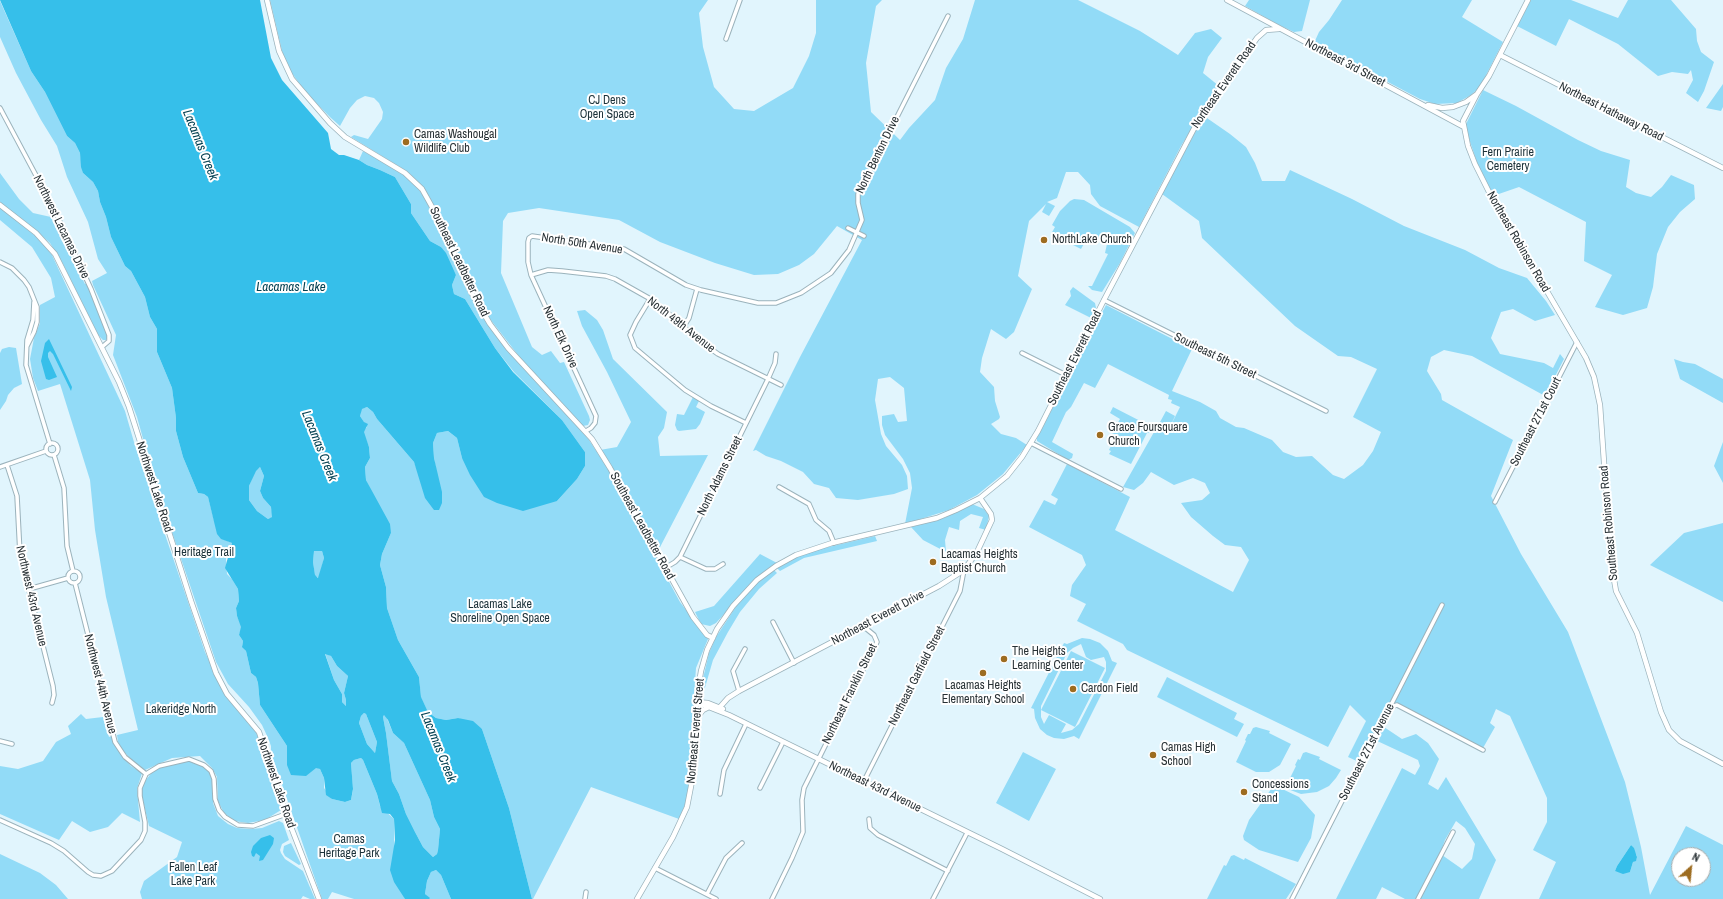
<!DOCTYPE html>
<style>
body{margin:0}
#map{position:relative;width:1723px;height:899px;overflow:hidden;background:#e1f5fd;font-family:"Archivo Narrow",sans-serif}
canvas{display:block}
.north{position:absolute;left:1671px;top:847px;width:40px;height:40px;box-sizing:border-box;background:#fff;border:1px solid #a9adae;border-radius:50%;rotate:27deg;font-size:11px;font-weight:700;line-height:16px;text-align:center;color:#283135}
.north::after{content:'';display:block;margin:auto;width:14px;height:18px;background:#9d6c20;clip-path:polygon(50% 0,100% 100%,50% 72%,0 100%)}
</style>
<div id="map">
<canvas width="1723" height="899"></canvas>
<div class="north">N</div>
</div>
<script>
const ctx = document.querySelector('canvas').getContext('2d');
ctx.lineJoin = 'round';
function fillPath(path, color) { ctx.fillStyle = color; ctx.fill(path, 'evenodd'); }
const shape = rows => new Path2D(rows.map(r => 'M' + r).join(''));
function strokePath(path, color, width, dash) { ctx.strokeStyle = color; ctx.lineWidth = width; ctx.lineCap = dash ? 'butt' : 'round'; ctx.setLineDash(dash || []); ctx.stroke(path); }
function label(font, color, halo, rows, align = 'center') {
  ctx.font = font + ' "Archivo Narrow",sans-serif'; ctx.lineWidth = 4; ctx.setLineDash([]); ctx.textBaseline = 'middle'; ctx.strokeStyle = halo; ctx.fillStyle = color; for (const [text, x, y, turn = 0] of rows) {
    ctx.save(); ctx.translate(x, y); ctx.rotate((+turn || 0) * Math.PI / 180); ctx.textAlign = isNaN(turn) ? turn : align; if (halo) ctx.strokeText(text, 0, 0); ctx.fillText(text, 0, 0); ctx.restore();
  }
}
fillPath(shape([
 [270,0,708,0,699,13,703,47,714,87,734,109,754,111,793,88,809,56,816,33,816,0,882,0,876,6,866,63,871,112,900,140,909,128,935,100,946,68,963,39,975,0,1078,0,1140,31,1178,55,1195,33,1211,29,1222,38,1208,57,1203,73,1219,86,1203,110,1181,146,1139,227,1100,206,1091,194,1090,185,1078,172,1066,172,1057,198,1047,202,1055,206,1049,216,1042,212,1046,204,1029,221,1018,276,1032,289,1014,332,1006,339,991,329,982,358,980,372,994,387,995,401,1000,417,999,419,991,424,1001,434,1016,438,1027,445,1003,474,977,495,949,510,905,524,912,488,910,473,903,459,885,435,882,425,882,416,894,414,898,422,907,421,904,388,890,377,878,379,875,400,881,434,886,446,902,465,907,476,908,489,894,494,858,500,836,498,829,488,814,484,803,472,781,461,766,456,756,450,753,451,800,357,862,240,837,226,814,254,799,265,778,274,754,275,715,263,660,242,619,220,539,208,508,213,503,221,501,273,532,347,542,355,551,351,560,363,564,362,589,416,590,420,588,425,583,426,525,364,490,319,441,218,423,187,408,172,351,137,354,135,368,139,382,119,383,112,379,103,374,98,365,96,357,100,350,108,340,126,331,118,307,94,291,72,283,55],
 [1249,0,1310,0,1302,31,1294,32,1279,25,1245,6],
 [1342,0,1472,0,1462,17,1503,42,1480,87,1471,95,1457,103,1435,104,1420,99,1314,43,1319,32,1329,20],
 [1531,0,1571,0,1618,18,1628,0,1671,0,1696,29,1697,41,1701,52,1714,62,1704,91,1698,102,1686,93,1693,80,1691,70,1688,74,1672,72,1658,76,1618,44,1569,19,1556,46,1517,26],
 [0,1,31,71,45,92,67,136,75,143,80,153,83,173,93,182,98,191,100,202,106,217,111,237,125,266,131,271,145,297,150,317,157,329,157,352,172,388,176,418,176,431,183,457,198,493,204,494,208,497,214,520,223,539,232,543,226,559,227,574,232,579,238,589,239,601,236,608,237,616,242,627,239,635,243,641,242,646,246,651,251,673,256,677,258,683,260,705,287,746,287,765,311,770,316,767,320,769,324,778,324,788,332,799,345,802,351,800,353,790,351,763,354,760,361,758,363,760,377,794,380,806,394,819,394,853,405,899,354,899,332,892,328,899,322,899,271,753,271,746,268,738,262,725,249,707,228,684,216,662,155,482,137,417,113,355,116,335,93,285,92,281,107,273,98,259,88,222,67,177,57,146,41,120,16,73,0,37],
 [1723,84,1723,107,1721,111,1706,108],
 [1483,90,1516,106,1578,140,1601,151,1630,160,1626,187,1636,193,1651,197,1662,187,1671,175,1694,185,1695,199,1680,212,1668,227,1657,254,1653,287,1647,308,1623,315,1595,307,1612,275,1584,261,1586,222,1519,187,1493,196,1480,171,1467,133,1466,124],
 [1204,116,1230,134,1246,147,1255,163,1262,181,1285,181,1290,170,1352,199,1404,226,1465,250,1499,268,1527,278,1546,301,1555,315,1535,321,1513,309,1501,312,1491,338,1500,354,1544,363,1553,368,1560,354,1564,359,1545,396,1472,356,1444,350,1431,357,1427,371,1441,394,1442,400,1513,440,1491,496,1521,554,1568,632,1625,782,1641,847,1650,895,1686,826,1723,845,1723,899,1539,899,1556,862,1533,850,1547,822,1547,798,1510,716,1496,709,1490,723,1495,727,1483,748,1392,702,1442,604,1359,762,1348,757,1366,721,1350,705,1328,747,1127,650,1123,644,1077,621,1086,604,1070,596,1072,585,1086,565,1082,555,1029,527,1044,500,1055,505,1058,499,1051,495,1067,464,1130,497,1115,530,1233,592,1249,560,1241,547,1225,545,1213,536,1191,517,1181,503,1202,500,1210,493,1205,483,1193,478,1174,485,1151,472,1143,483,1134,490,1123,487,1158,425,1168,429,1159,424,1166,411,1175,416,1169,429,1180,407,1171,403,1172,400,1168,399,1169,395,1108,364,1095,388,1084,383,1071,407,1066,412,1052,442,1073,454,1072,458,1068,460,1037,441,1037,438,1106,305,1192,349,1172,391,1200,402,1216,411,1220,418,1236,427,1244,428,1272,440,1283,452,1296,457,1312,456,1333,475,1344,479,1363,465,1373,451,1381,432,1353,417,1377,369,1351,357,1338,356,1295,326,1202,238,1199,221,1162,194],
 [1631,845,1637,856,1636,860,1633,862,1630,872,1615,871,1617,866],
 [1679,855,1703,855,1703,879,1679,879],
 [363,151,403,173,416,185,425,199,440,229,467,291,492,330,507,350,569,416,589,440,614,478,618,488,680,602,708,639,696,668,690,751,691,776,688,797,679,819,591,787,533,899,532,899,509,808,482,729,458,718,446,720,436,718,428,712,421,698,419,677,398,640,387,608,386,587,380,565,382,554,391,533,366,480,365,467,370,458,369,447,363,432,367,427,360,416,361,409,367,407,373,412,377,419,414,462,418,472,437,475,434,458,433,443,437,433,448,431,457,438,462,458,557,501,577,479,585,466,585,452,562,420,514,372,495,348,465,299,454,294,452,285,456,275,441,247,430,241,411,213,411,204,395,177,380,170,367,165,359,160],
 [0,173,19,199,33,213,51,217,85,284,88,283,108,338,106,340,103,340,97,334,63,264,50,243,33,228,0,204],
 [1074,199,1084,200,1130,227,1135,233,1120,263,1102,292,1092,290,1088,286,1092,286,1108,254,1105,253,1107,244,1097,238,1093,239,1089,244,1085,242,1081,249,1051,234,1055,227,1052,225,1060,211,1070,201],
 [0,207,39,239,52,255,125,411,136,449,205,652,222,689,256,732,265,754,281,810,265,820,248,823,234,821,224,813,218,801,217,777,212,768,200,756,172,758,145,770,134,762,123,751,118,742,117,735,138,730,106,597,95,530,90,480,60,384,38,391,33,378,30,359,34,338,40,323,40,305,55,297,51,278,32,247,0,220],
 [1073,287,1095,303,1096,308,1091,318,1065,305,1071,296,1070,291],
 [585,310,597,320,603,330,613,359,667,412,664,428,658,437,660,456,708,455,658,551,600,450,617,447,631,422,607,372,582,326,577,311],
 [9,347,16,348,22,384,14,388,8,395,6,401,0,410,0,353,2,349],
 [1674,359,1683,362,1695,364,1723,379,1723,403,1680,379],
 [694,395,700,399,696,407,705,412,700,424,696,429,679,431,677,430,675,425,677,414,684,415],
 [1113,407,1152,427,1150,433,1147,433,1131,464,1109,454,1111,451,1109,450,1116,435,1112,433,1120,419,1110,413],
 [1723,442,1723,483,1714,466],
 [260,467,264,476,260,491,263,498,271,507,273,517,268,519,257,511,249,500,249,486,255,471],
 [972,504,984,509,989,516,986,530,979,528,983,517,971,514,960,521,959,530,949,527,945,540,946,552,923,540,911,527,944,518],
 [1723,523,1723,602,1650,565,1684,533],
 [875,536,877,541,804,558,780,571,777,568,803,553],
 [314,550,322,551,324,558,319,578,315,576,313,562],
 [760,554,777,563,756,579,716,623,710,626,701,624,695,612,714,606],
 [774,570,777,573,759,589,740,612,728,632,713,660,704,691,700,691,709,653,716,637,741,599,754,585],
 [1082,638,1090,639,1100,643,1108,651,1112,661,1117,663,1079,739,1074,736,1064,739,1054,738,1047,735,1040,729,1035,718,1034,709,1031,708,1064,643,1067,644],
 [1081,644,1086,657,1091,660,1104,657,1106,662,1106,671,1079,724,1072,730,1061,733,1066,724,1049,715,1044,724,1041,717,1041,706,1067,653,1073,648],
 [1071,651,1105,668,1075,727,1041,710],
 [325,653,331,656,337,666,348,676,344,693,346,700,346,706,342,702,342,694,334,680],
 [1167,677,1237,713,1234,719,1244,724,1237,737,1157,697],
 [364,713,366,714,377,742,375,753,367,744,359,723,361,716],
 [81,714,86,719,103,717,109,737,112,736,119,752,131,766,142,773,137,789,140,822,122,813,108,827,90,832,72,821,59,840,0,814,0,766,18,769,43,761,56,742,71,734,68,726],
 [384,715,386,716,393,733,404,743,430,800,434,817,440,829,438,850,437,854,433,857,423,847,415,832,406,814,399,794,392,781,386,733,383,717],
 [1381,725,1402,739,1416,734,1428,743,1439,759,1428,784,1438,790,1446,777,1496,860,1479,899,1419,899,1442,855,1462,869,1472,859,1475,844,1465,828,1456,821,1445,840,1440,854,1417,899,1405,899,1382,887,1376,899,1336,899,1402,768,1415,775,1420,766,1418,760,1373,739],
 [1256,727,1270,731,1269,733,1291,744,1280,765,1269,772,1256,772,1236,762,1246,741,1245,740,1248,734,1250,734,1253,728],
 [1023,752,1056,769,1029,821,996,803],
 [1306,752,1320,757,1319,759,1341,770,1336,778,1329,786,1317,792,1301,794,1285,788,1296,766,1295,765,1298,759,1300,760,1303,753],
 [188,761,196,762,206,768,211,775,213,780,213,803,218,816,228,824,237,828,251,829,262,828,279,821,283,823,289,840,282,844,280,850,281,853,285,859,303,871,315,899,310,899,303,896,301,899,142,899,140,892,144,881,177,857,182,842,149,826,141,792,141,786,153,771,164,766],
 [1274,785,1299,797,1315,815,1311,838,1298,862,1259,850,1244,840,1243,836,1249,820],
 [291,843,301,864,299,865,285,856,283,852,284,846],
 [0,854,40,873,56,885,68,899,0,899],
 [1234,855,1244,860,1245,858,1296,884,1286,899,1207,899,1224,865,1226,866,1231,856],
 [436,870,441,875,451,899,429,899,425,894,427,881,431,872]
]), '#92dbf7');
fillPath(shape([
 [0,0,260,0,271,58,282,80,328,133,331,149,339,155,344,155,359,160,367,165,380,170,395,177,411,204,411,213,430,241,441,247,446,253,456,275,452,285,454,294,465,299,495,348,513,372,562,420,585,452,585,466,577,479,557,501,523,511,497,503,484,497,470,475,462,458,457,438,448,431,437,433,433,443,434,458,442,492,442,503,439,510,434,510,425,498,414,462,377,419,373,412,367,407,362,409,360,416,364,422,368,424,364,432,369,447,370,458,365,467,366,480,390,524,391,533,382,554,380,565,386,587,387,608,398,640,419,677,421,697,428,712,436,718,446,720,458,718,473,721,482,729,509,808,532,899,451,899,441,875,436,870,431,872,427,881,425,894,430,898,429,899,405,899,394,882,390,870,395,840,394,819,390,814,382,813,377,794,363,760,361,758,354,760,351,763,353,789,351,800,345,802,332,799,326,795,324,778,320,769,316,768,306,776,291,775,287,765,287,746,260,705,258,683,256,677,251,673,246,651,242,647,243,641,239,635,241,627,237,616,236,608,239,601,238,589,225,568,232,543,221,539,217,534,208,497,204,494,198,493,183,457,176,431,176,418,172,388,157,352,157,329,150,317,145,297,131,271,125,266,111,237,106,217,100,202,98,191,93,182,83,173,81,167,80,153,75,143,67,136,45,92,31,71],
 [260,467,264,476,260,491,263,498,271,507,272,517,268,519,257,511,249,500,249,486,256,471],
 [314,551,322,551,324,558,318,578,315,575,313,562],
 [325,654,331,656,337,666,348,676,344,693,346,700,346,706,342,702,342,694,334,680],
 [364,713,366,714,377,742,375,753,367,744,359,723,361,716],
 [384,715,388,720,393,733,404,743,430,800,434,817,440,829,438,850,437,854,433,857,423,847,415,832,406,814,399,794,392,781,386,733,383,717],
 [49,339,72,387,71,391,53,354,50,351,48,353,48,357,57,377,49,380,46,379,41,361,45,343],
 [270,835,274,838,273,844,263,860,259,861,260,856,256,853,254,857,252,856,251,852,253,846,261,838],
 [1631,845,1634,848,1637,857,1636,861,1633,862,1630,872,1623,874,1615,871,1617,866]
]), '#36bfea');
const street = shape([
 [726,39,740,0],
 [0,108,55,211,91,289,109,335,109,341,102,347],
 [848,228,864,236],
 [0,262,12,268,24,280,29,287,37,307,37,322,34,332,27,346],
 [531,275,548,270,562,271,606,276,615,279,654,301,704,344,718,354,781,385],
 [650,299,636,322,630,335,635,348,685,390,711,406,746,423],
 [1104,300,1326,411],
 [34,302,33,320,27,340,26,365,50,444],
 [684,326,689,318,697,289],
 [1022,353,1066,375],
 [586,431,591,428,595,423,596,416,531,275,528,262,528,242,529,238,532,236,624,249,686,285,701,290,758,303,776,303,801,293,831,273,849,250,862,220,858,203,858,194,948,16],
 [1031,443,1121,489],
 '46 449a6 6 0 1 1 12 0a6 6 0 1 1-12 0Z',
 [54,455,64,488,67,546,73,571],
 [7,465,17,496,20,554,53,686,54,695,52,703],
 [0,467,46,451],
 [779,487,809,504,816,520,829,531,834,543],
 [1495,502,1577,342],
 [680,557,706,569,715,569,723,564],
 [665,568,675,562,680,557,768,379,775,363,776,354],
 '68 577a6 6 0 1 1 12 0a6 6 0 1 1-12 0Z',
 [75,583,115,742,125,757,146,774],
 [29,589,68,578],
 [773,622,794,663],
 [739,691,733,671,745,649],
 [1391,707,1397,705,1483,750],
 [0,741,12,744],
 [864,781,960,591,964,570],
 [760,788,783,742],
 [720,794,724,770,746,724],
 [869,819,870,828,878,835,948,871],
 [0,820,51,843,64,851,88,872,93,875,101,876,112,871,141,840,145,831,145,822,140,796,140,788,146,774,159,766,189,759,204,765,211,771,214,779,215,799,219,810,225,817,238,825,253,826,286,814],
 [655,868,716,899],
 [707,894,726,858,742,843],
 [585,899,586,892],
 [772,899,792,858,803,832,802,800,804,788,877,642,874,635,863,626],
 [933,899,967,833],
 [1292,899,1442,605],
 [1418,899,1453,832]
]);
const secondary = shape([
 [267,0,279,51,292,79,330,123,345,137,405,173,422,189,436,214,471,292,490,324,508,348,592,439,610,468,693,617,707,635,713,638],
 [1227,0,1464,127],
 [1500,55,1723,168],
 [1477,94,1463,121,1468,146,1475,164,1489,192,1586,358,1594,377,1600,405,1611,562,1616,591,1637,633,1661,712,1669,730,1680,741,1723,764],
 [1428,105,1442,108,1453,107,1466,102,1477,94,1489,76,1528,0],
 [0,205,36,233,55,254,119,382,129,407,191,601,216,673,227,694,259,732,286,814,319,899],
 [696,702,729,715,1002,849,1100,899],
 [696,702,708,703,723,709],
 [720,707,728,698,739,691,939,586,964,570,977,552,992,520,991,514,980,498],
 [696,719,703,710,709,707],
 [637,899,673,837,687,807,693,776,696,749,696,702,701,671,707,650,717,629,733,606,757,580,776,566,796,555,832,543,937,518,956,510,980,498,1007,476,1022,457,1038,431,1104,300,1198,121,1257,38,1266,30,1279,29]
]);
strokePath(street, '#9bb3bc', 5.5);
strokePath(secondary, '#9bb3bc', 6);
strokePath(street, '#fff', 3.5);
strokePath(secondary, '#fff', 4.5);
for (const [x, y, r, color] of [
 [406,142,4,"#9d6c20"],
 [1044,240,4,"#9d6c20"],
 [1100,435,4,"#9d6c20"],
 [933,562,4,"#9d6c20"],
 [1004,659,4,"#9d6c20"],
 [983,673,4,"#9d6c20"],
 [1073,689,4,"#9d6c20"],
 [1153,755,4,"#9d6c20"],
 [1244,792,4,"#9d6c20"]
]) { const dot = new Path2D(); dot.arc(x, y, r, 0, 2 * Math.PI); ctx.fillStyle = color; ctx.fill(dot); strokePath(dot, '#fff', 1.5); }
label('12px', '#283135', '#fff', [
 ["Northeast 3rd Street",1345,63,28],
 ["Northeast Everett Road",1224,85,-55],
 ["Northeast Hathaway Road",1611,112,27],
 ["North Benton Drive",878,155,-64],
 ["Northwest Lacamas Drive",61,227,64],
 ["Northeast Robinson Road",1518,242,60],
 ["North 50th Avenue",582,244,9],
 ["Southeast Leadbetter Road",459,262,64],
 ["North 49th Avenue",681,325,38],
 ["North Elk Drive",560,337,65],
 ["Southeast 5th Street",1215,356,26],
 ["Southeast Everett Road",1075,358,-63],
 ["Southeast 271st Court",1536,422,-63],
 ["North Adams Street",720,476,-64],
 ["Northwest Lake Road",154,487,72],
 ["Southeast Robinson Road",1609,523,-95],
 ["Southeast Leadbetter Road",642,526,61],
 ["Northwest 43rd Avenue",31,596,77],
 ["Northeast Everett Drive",878,618,-28],
 ["Northeast Garfield Street",917,676,-63],
 ["Northwest 44th Avenue",100,684,76],
 ["Northeast Franklin Street",850,694,-64],
 ["Northeast Everett Street",696,731,-85],
 ["Southeast 271st Avenue",1367,752,-63],
 ["Northwest Lake Road",276,783,71],
 ["Northeast 43rd Avenue",875,787,26]
]);
label('12px', '#1b3139', '#fff', [
 ["CJ Dens",607,101],
 ["Open Space",607,115],
 ["Fern Prairie",1508,153],
 ["Cemetery",1508,167],
 ["Heritage Trail",204,553],
 ["Lacamas Lake",500,605],
 ["Shoreline Open Space",500,619],
 ["Lakeridge North",181,710],
 ["Camas",349,840],
 ["Heritage Park",349,854],
 ["Fallen Leaf",193,868],
 ["Lake Park",193,882]
]);
label('12px', '#283135', '#fff', [
 ["Camas Washougal",414,135],
 ["Wildlife Club",414,149],
 ["NorthLake Church",1052,240],
 ["Grace Foursquare",1108,428],
 ["Church",1108,442],
 ["Lacamas Heights",941,555],
 ["Baptist Church",941,569],
 ["The Heights",1012,652],
 ["Learning Center",1012,666],
 ["Lacamas Heights",983,686,"center"],
 ["Elementary School",983,700,"center"],
 ["Cardon Field",1081,689],
 ["Camas High",1161,748],
 ["School",1161,762],
 ["Concessions",1252,785],
 ["Stand",1252,799]
], 'left');
label('italic 13px', '#044152', '#fff', [
 ["Lacamas Creek",200,145,68],
 ["Lacamas Lake",291,288],
 ["Lacamas Creek",319,446,68],
 ["Lacamas Creek",438,747,68]
]);
</script>
